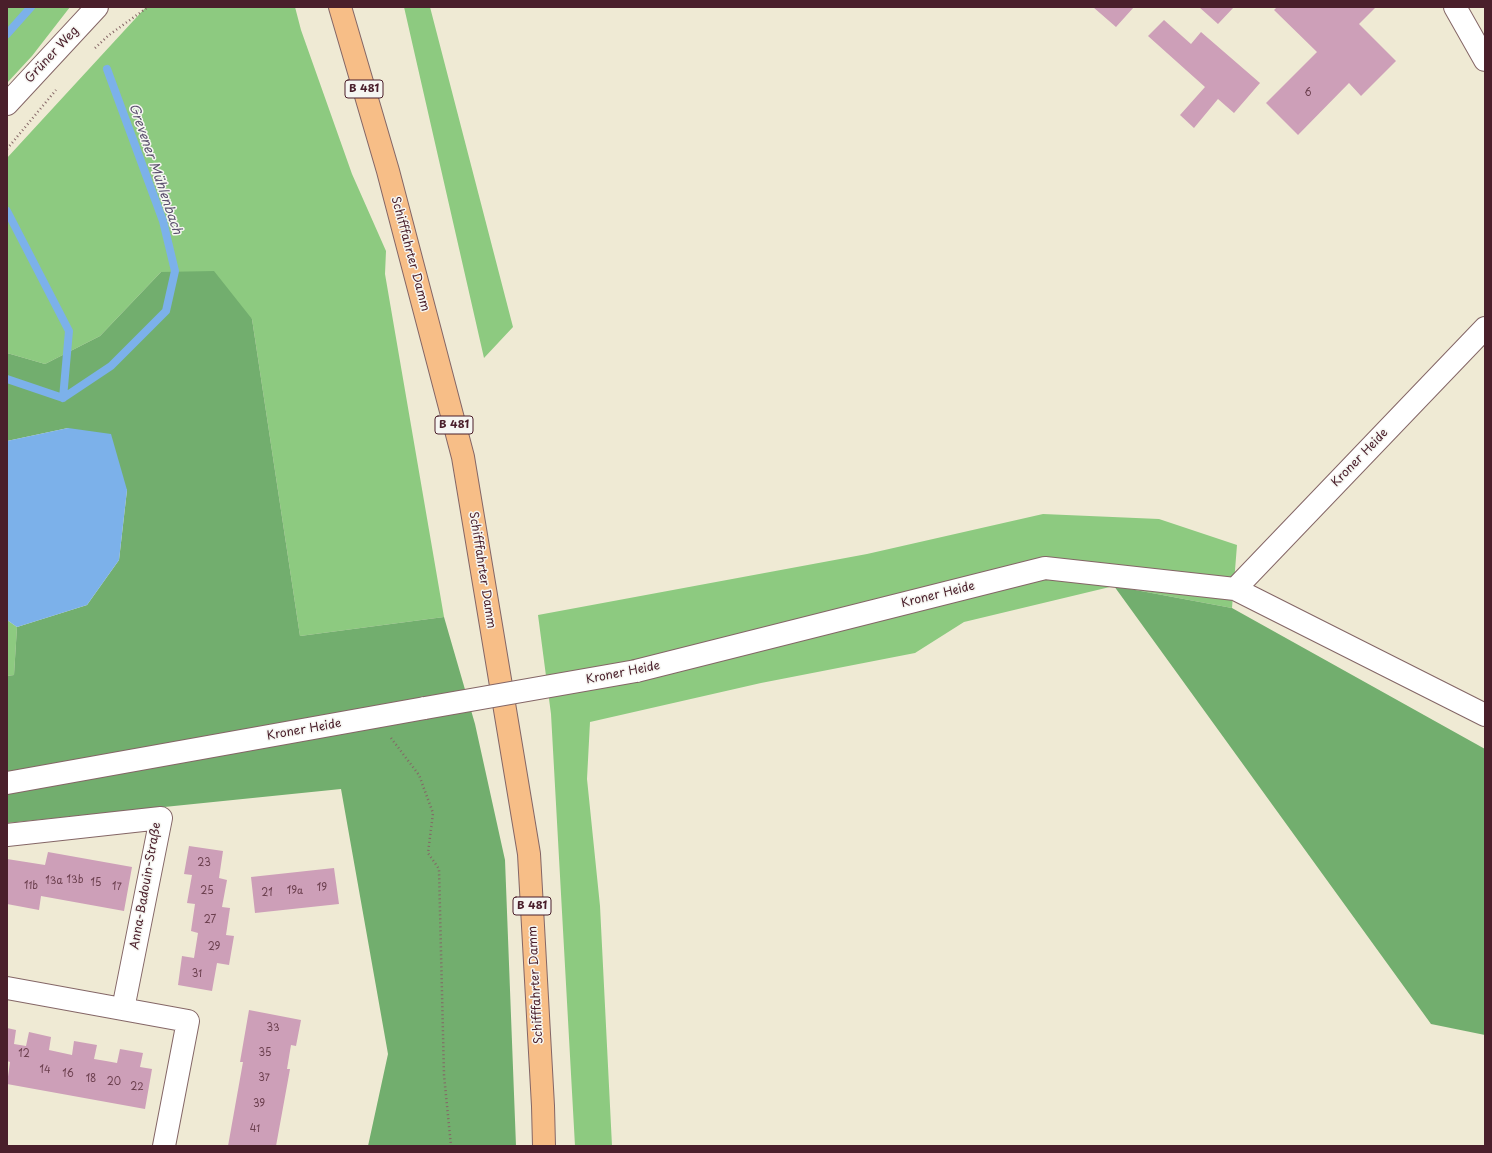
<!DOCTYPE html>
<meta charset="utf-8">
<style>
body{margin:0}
#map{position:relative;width:1492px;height:1153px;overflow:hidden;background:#efead4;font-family:"Playpen Sans",sans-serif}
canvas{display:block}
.frame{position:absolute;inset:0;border:8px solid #4a1f2b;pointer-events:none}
</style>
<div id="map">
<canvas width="1492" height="1153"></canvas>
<div class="frame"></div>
</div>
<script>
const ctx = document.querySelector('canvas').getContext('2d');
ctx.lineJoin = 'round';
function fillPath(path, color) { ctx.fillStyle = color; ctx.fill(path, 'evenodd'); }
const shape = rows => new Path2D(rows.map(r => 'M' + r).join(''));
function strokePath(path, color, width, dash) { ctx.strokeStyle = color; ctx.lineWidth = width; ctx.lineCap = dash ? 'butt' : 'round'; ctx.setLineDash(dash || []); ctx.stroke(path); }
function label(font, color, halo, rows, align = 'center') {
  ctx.font = font + ' "Playpen Sans",sans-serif'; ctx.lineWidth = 3; ctx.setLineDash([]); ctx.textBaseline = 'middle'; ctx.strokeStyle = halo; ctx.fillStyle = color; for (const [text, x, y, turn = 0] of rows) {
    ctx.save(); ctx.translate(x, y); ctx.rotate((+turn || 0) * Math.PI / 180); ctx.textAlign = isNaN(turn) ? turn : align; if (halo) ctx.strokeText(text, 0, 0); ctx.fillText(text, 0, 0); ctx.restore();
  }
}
fillPath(shape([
 [7,7,70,7,32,56,7,83],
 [146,7,295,7,301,30,352,174,386,251,385,274,444,617,300,636,252,319,161,272,100,336,45,364,7,353,7,158],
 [404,7,430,7,513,327,484,358],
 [1043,514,1159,519,1237,545,1232,608,1114,586,964,622,915,653,761,683,590,722,587,779,600,906,612,1146,575,1146,551,714,538,615,867,554],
 [7,620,17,627,14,675,7,676]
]), '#8dca80');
fillPath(shape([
 [214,271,252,319,300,636,444,617,475,724,505,860,516,1146,368,1146,388,1054,341,789,7,823,7,676,14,675,17,627,87,605,119,560,127,490,68,428,7,441,7,353,45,364,100,336,161,272],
 [1114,586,1232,608,1485,749,1485,1035,1431,1024]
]), '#72ae6e');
fillPath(shape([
 [68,428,111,434,127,490,119,560,87,605,17,627,7,620,7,441]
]), '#7cb1ea');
strokePath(shape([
 [7,34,31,7],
 [7,211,69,331,63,398,7,379],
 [63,398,111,366,166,311,175,271,163,221,107,69]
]), '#7cb1ea', 8);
fillPath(shape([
 [1093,7,1134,7,1116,27],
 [1199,7,1234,7,1218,24],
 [1277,7,1376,7,1359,24,1396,61,1361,96,1349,83,1298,135,1266,103,1317,52,1274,10],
 [1164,20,1191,44,1201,32,1260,83,1234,113,1218,99,1194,128,1180,115,1205,87,1148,36],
 [189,846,223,851,219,878,227,880,222,907,230,908,226,935,234,936,229,965,217,963,212,991,178,985,182,956,194,958,198,933,191,931,195,904,187,903,192,875,184,874],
 [48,852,132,867,124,911,41,896,39,910,7,904,7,859,45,865],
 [334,868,339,904,255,913,251,877],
 [249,1010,301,1020,296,1046,291,1045,287,1069,290,1069,276,1146,228,1146,243,1062,240,1062],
 [7,1028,16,1030,14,1044,26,1046,29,1032,51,1037,49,1050,72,1055,74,1041,97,1045,94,1059,106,1061,117,1063,120,1049,143,1053,140,1067,152,1069,145,1109,7,1084,10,1062,7,1061]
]), '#cd9fb8');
const minor = shape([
 [1455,7,1485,60],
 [1485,328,1235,589,1485,715],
 [636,671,1045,568,1235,589],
 [7,783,425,708],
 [7,835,161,818,123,1009],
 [7,988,188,1021,164,1146]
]);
const tertiary = shape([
 [7,104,97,7]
]);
const primary = shape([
 [340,7,388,171,463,457,529,854,543,1106,544,1146]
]);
strokePath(minor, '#846666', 24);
strokePath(tertiary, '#846666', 24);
strokePath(primary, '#846666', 24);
strokePath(shape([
 [95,48,109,35,148,7],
 [7,149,56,90],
 [391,738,419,775,433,813,428,853,439,869,444,1075,451,1146]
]), '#846666', 2.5, [1, 3]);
strokePath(minor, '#fff', 22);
strokePath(tertiary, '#fff', 22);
strokePath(primary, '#f7be87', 22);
const minorBridge = shape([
 [425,708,636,671]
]);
strokePath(minorBridge, '#846666', 24, []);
strokePath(minorBridge, '#fff', 22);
label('10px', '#6b3f4e', null, [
 ["6",1308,93],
 ["23",204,863],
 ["13b",75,880],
 ["13a",54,881],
 ["15",96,883],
 ["11b",31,886],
 ["17",117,887],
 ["19",322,888],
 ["25",207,891],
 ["19a",295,891],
 ["21",267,893],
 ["27",210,920],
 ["29",214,947],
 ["31",197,974],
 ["33",273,1028],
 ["35",265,1053],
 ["12",24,1054],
 ["14",45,1070],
 ["16",68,1074],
 ["37",264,1078],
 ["18",91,1079],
 ["20",114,1082],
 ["22",137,1087],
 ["39",259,1104],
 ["41",255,1129]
]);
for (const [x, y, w] of [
 [364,89,38],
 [454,425,38],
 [532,906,38]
]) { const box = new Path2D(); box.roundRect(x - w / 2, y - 9, w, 18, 3); ctx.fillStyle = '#f6f6f2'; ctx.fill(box); strokePath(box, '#4a1f2b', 1); }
label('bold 11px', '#4a1f2b', null, [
 ["B 481",364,89],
 ["B 481",454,425],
 ["B 481",532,906]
]);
label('12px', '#4a1f2b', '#f6f6f2', [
 ["Grüner Weg",52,55,-47],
 ["Schifffahrter Damm",410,254,75],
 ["Kroner Heide",1360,458,-46],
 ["Schifffahrter Damm",482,570,81],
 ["Kroner Heide",938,595,-14],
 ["Kroner Heide",623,673,-11],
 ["Kroner Heide",304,730,-10],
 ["Anna-Badouin-Straße",146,886,-80],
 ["Schifffahrter Damm",536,985,-93]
]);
label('italic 13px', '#5c526e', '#f6f6f2', [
 ["Grevener Mühlenbach",155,169,71]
]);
</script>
